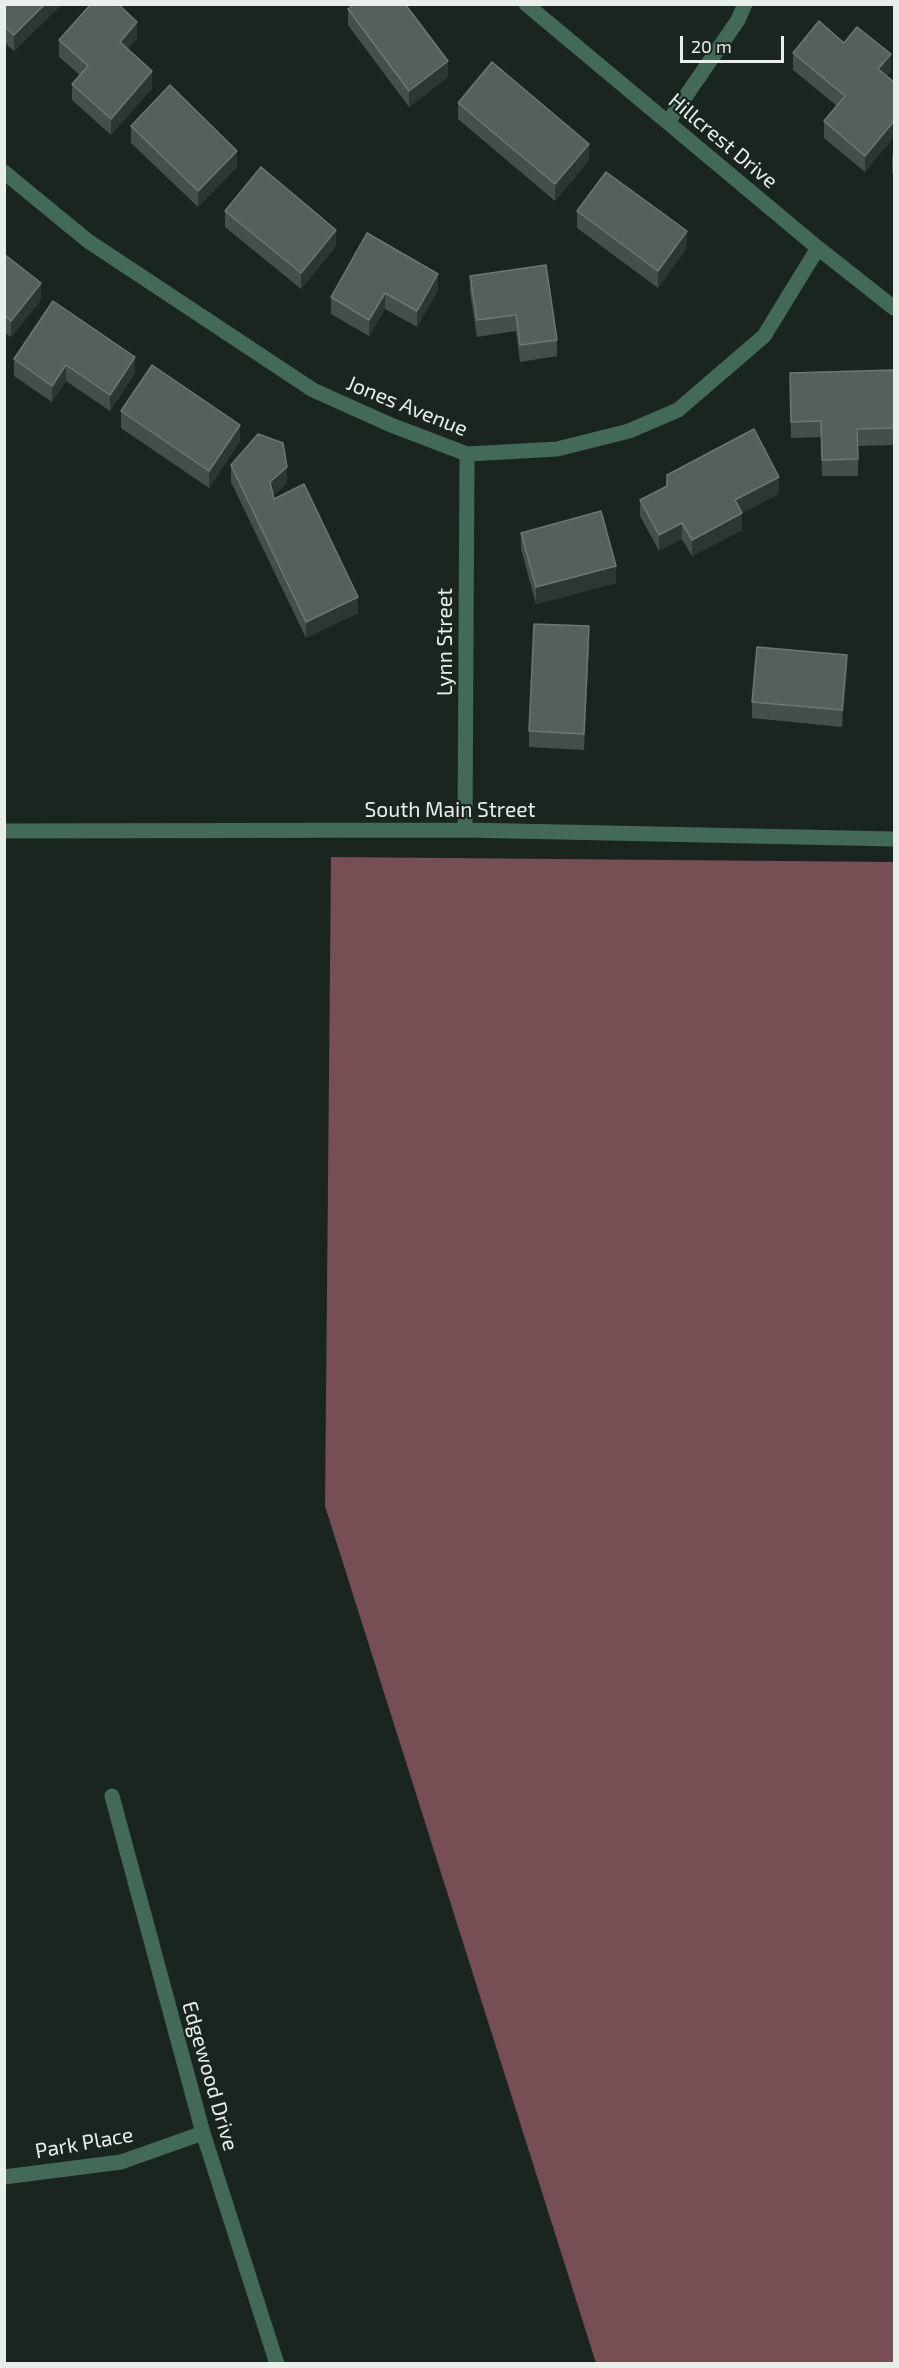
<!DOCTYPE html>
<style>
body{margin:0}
#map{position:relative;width:899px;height:2368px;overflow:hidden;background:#1b2520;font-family:"Exo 2",sans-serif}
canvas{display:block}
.frame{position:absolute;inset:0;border:6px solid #e8efeb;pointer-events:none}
.scale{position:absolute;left:680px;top:36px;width:104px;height:27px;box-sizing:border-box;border:3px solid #e8efeb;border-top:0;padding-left:8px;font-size:18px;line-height:21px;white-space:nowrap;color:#e8efeb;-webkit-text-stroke:4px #1b2520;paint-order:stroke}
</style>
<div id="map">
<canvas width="899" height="2368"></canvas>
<div class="frame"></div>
<div class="scale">20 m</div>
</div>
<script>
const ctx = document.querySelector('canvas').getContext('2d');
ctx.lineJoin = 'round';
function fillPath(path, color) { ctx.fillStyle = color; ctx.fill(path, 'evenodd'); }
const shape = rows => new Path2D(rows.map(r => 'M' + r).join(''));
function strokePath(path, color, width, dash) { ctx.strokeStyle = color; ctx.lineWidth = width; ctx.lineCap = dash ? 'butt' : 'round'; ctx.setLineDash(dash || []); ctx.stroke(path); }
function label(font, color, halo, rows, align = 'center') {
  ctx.font = font + ' "Exo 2",sans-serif'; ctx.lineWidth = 4.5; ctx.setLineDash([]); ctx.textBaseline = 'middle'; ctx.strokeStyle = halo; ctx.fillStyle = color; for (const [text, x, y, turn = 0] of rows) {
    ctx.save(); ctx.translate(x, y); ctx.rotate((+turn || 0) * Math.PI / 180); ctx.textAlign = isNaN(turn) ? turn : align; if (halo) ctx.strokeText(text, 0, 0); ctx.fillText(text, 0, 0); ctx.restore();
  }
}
fillPath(shape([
 [331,857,894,862,894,2363,596,2363,325,1506]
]), '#764e54');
strokePath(shape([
 [526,4,818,248,894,308],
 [668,122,738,20,745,4],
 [4,172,88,241,313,390,391,425,467,454,557,449,629,431,678,410,764,336,818,248],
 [465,830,467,454],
 [4,831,465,830,894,839],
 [112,1796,203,2133,277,2364],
 [4,2177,121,2162,203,2133]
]), '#436957', 15);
fillPath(shape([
 [4,4,60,4,60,6,14,51,4,42],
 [348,9,448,77,409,107,348,25],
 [137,38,128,49,152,88,111,135,72,100,72,84,80,75,59,57,59,40],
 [844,43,891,71,886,76,865,172,824,138,824,121,837,106,793,70,793,53],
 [458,103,589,160,555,201,458,119],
 [131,126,237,167,198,207,131,143],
 [894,154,894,174,892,173,892,156],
 [225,211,336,246,301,289,225,227],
 [577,211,687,248,658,288,577,228],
 [367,233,438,290,417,327,385,309,369,336,331,314,331,297],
 [4,254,41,300,11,337,4,332],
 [470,276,557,340,557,356,520,362,516,331,477,337,470,292],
 [14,359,135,373,110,411,66,381,52,402,14,376],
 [894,370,894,445,858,446,858,476,822,476,821,437,791,438,790,373],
 [121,411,240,441,209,488,121,428],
 [231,465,287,483,273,496,274,499,358,613,306,638,231,482],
 [779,494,742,513,742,530,692,556,682,539,659,551,640,516,640,500],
 [521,533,616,583,536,604,521,549],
 [589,643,584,750,529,747,529,731],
 [847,671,842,727,752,718,752,702]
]), '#444f4a');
fillPath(shape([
 [45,4,60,4,60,6,14,51,14,35],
 [137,22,137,38,120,59,120,42],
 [891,54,891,71,878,86,878,69],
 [448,61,448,77,409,107,409,91],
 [152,71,152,88,111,135,111,119],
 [894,121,894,137,865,172,865,156],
 [589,144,589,160,555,201,555,184],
 [237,151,237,167,198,207,198,191],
 [336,230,336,246,301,289,301,273],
 [687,231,687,248,658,288,658,271],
 [438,274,438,290,417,327,417,311],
 [41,283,41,300,11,337,11,321],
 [385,293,385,309,369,336,369,320],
 [135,357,135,373,110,411,110,395],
 [66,365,66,381,52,402,52,386],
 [240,425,240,441,209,488,209,471],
 [287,467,287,483,270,499,270,482],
 [779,477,779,494,742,513,742,530,692,556,692,540,735,500],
 [682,523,682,539,659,551,659,535],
 [616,566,616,583,536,604,536,587],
 [358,597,358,613,306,638,306,622],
 [589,626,589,643,584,750,584,734],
 [847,655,847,671,842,727,842,710]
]), '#2c3732');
const building = shape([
 [4,4,45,4,14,35,4,26,4,4],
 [91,4,118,4,137,22,120,42,152,71,111,119,72,84,88,66,59,40,91,4],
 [354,4,405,4,448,61,409,91,348,9,354,4],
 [819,21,844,43,857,27,891,54,878,69,894,82,894,121,865,156,824,121,845,96,793,53,819,21],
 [492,62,589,144,555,184,458,103,492,62],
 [170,85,237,151,198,191,131,126,170,85],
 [261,167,336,230,301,273,225,211,261,167],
 [606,172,687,231,658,271,577,211,606,172],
 [367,233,438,274,417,311,385,293,369,320,331,297,367,233],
 [4,254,41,283,11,321,4,315,4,254],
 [546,265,557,340,520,345,516,315,477,320,470,276,546,265],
 [53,301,135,357,110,395,66,365,52,386,14,359,53,301],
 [152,365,240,425,209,471,121,411,152,365],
 [894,370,894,428,857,429,858,459,822,460,821,421,791,422,790,373,894,370],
 [754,429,779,477,735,500,742,513,692,540,682,523,659,535,640,500,667,486,667,475,754,429],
 [258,434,283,443,287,467,270,482,274,499,304,484,358,597,306,622,231,465,258,434],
 [601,511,616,566,536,587,521,533,601,511],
 [534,624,589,626,584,734,529,731,534,624],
 [757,647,847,655,842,710,752,702,757,647]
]);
fillPath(building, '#56605b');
strokePath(building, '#6d7772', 1.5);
label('21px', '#e8efeb', '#1b2520', [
 ["Hillcrest Drive",723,141,40],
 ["Jones Avenue",407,406,22],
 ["Lynn Street",445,642,-90],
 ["South Main Street",450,810],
 ["Edgewood Drive",210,2076,74],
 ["Park Place",84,2143,-10]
]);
</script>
